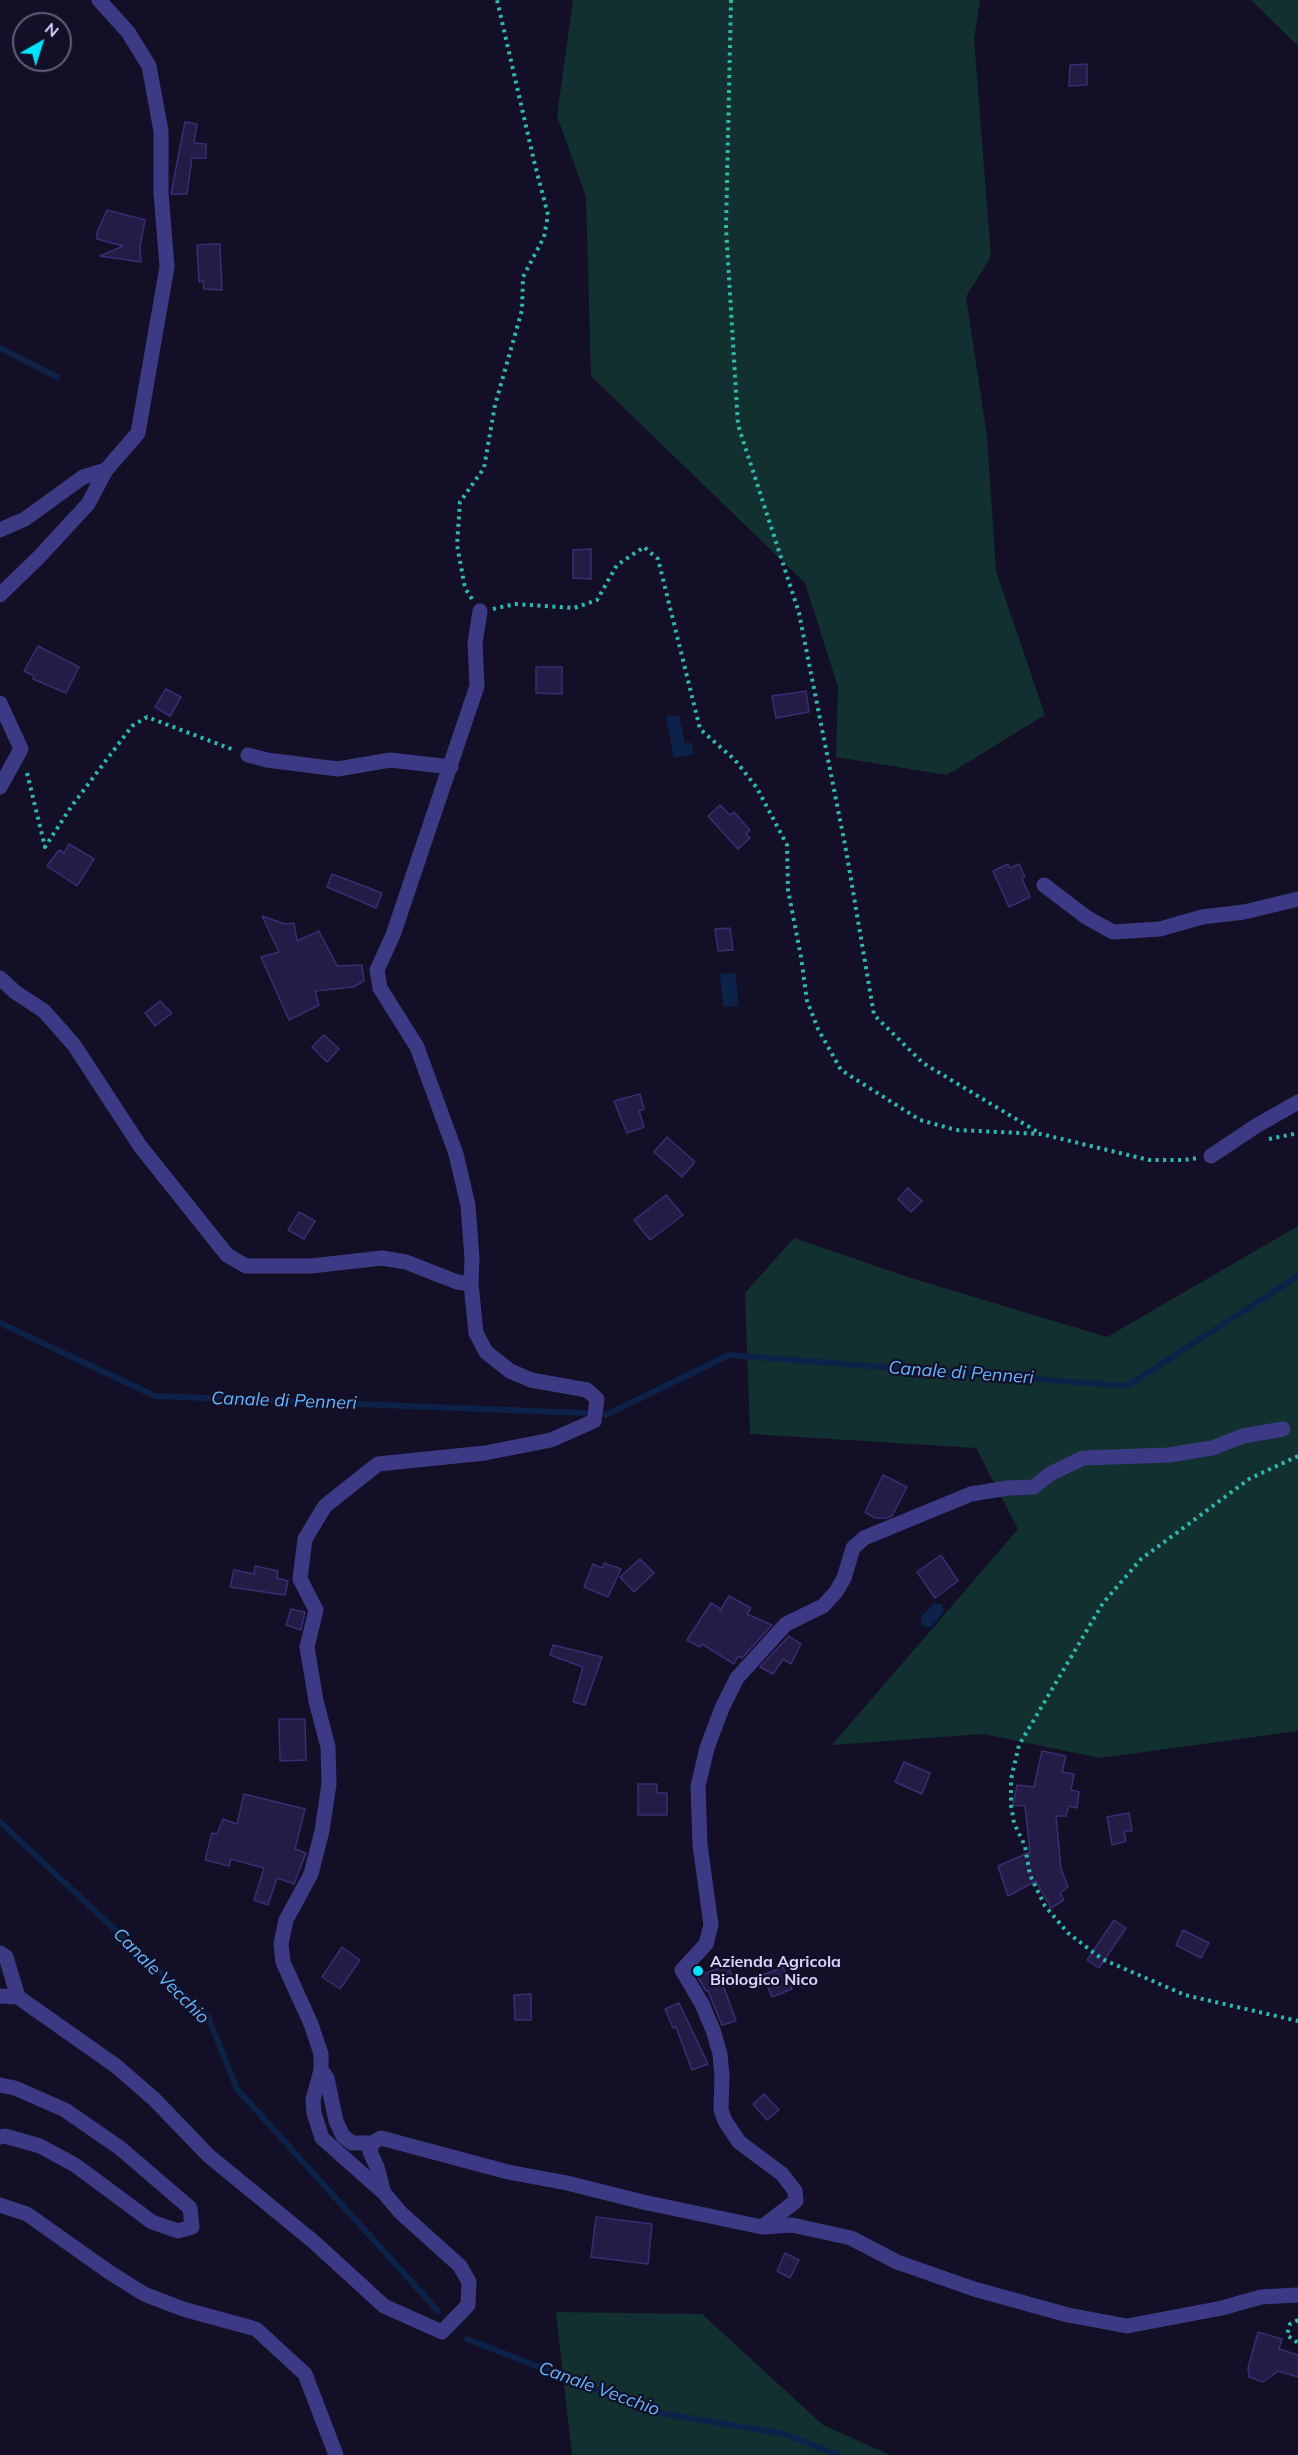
<!DOCTYPE html>
<style>
body{margin:0}
#map{position:relative;width:1298px;height:2455px;overflow:hidden;background:#130f26;font-family:Mulish,sans-serif}
canvas{display:block}
.north{position:absolute;left:12px;top:12px;width:60px;height:60px;box-sizing:border-box;background:#130f26;border:2px solid #625e7d;border-radius:50%;rotate:39deg;font-size:16px;font-weight:700;line-height:24px;text-align:center;color:#d9d4ff}
.north::after{content:'';display:block;margin:auto;width:21px;height:27px;background:#00e5ff;clip-path:polygon(50% 0,100% 100%,50% 72%,0 100%)}
</style>
<div id="map">
<canvas width="1298" height="2455"></canvas>
<div class="north">N</div>
</div>
<script>
const ctx = document.querySelector('canvas').getContext('2d');
ctx.lineJoin = 'round';
function fillPath(path, color) { ctx.fillStyle = color; ctx.fill(path, 'evenodd'); }
const shape = rows => new Path2D(rows.map(r => 'M' + r).join(''));
function strokePath(path, color, width, dash) { ctx.strokeStyle = color; ctx.lineWidth = width; ctx.lineCap = dash ? 'butt' : 'round'; ctx.setLineDash(dash || []); ctx.stroke(path); }
function label(font, color, halo, rows, align = 'center') {
  ctx.font = font + ' Mulish,sans-serif'; ctx.lineWidth = 4.5; ctx.setLineDash([]); ctx.textBaseline = 'middle'; ctx.strokeStyle = halo; ctx.fillStyle = color; for (const [text, x, y, turn = 0] of rows) {
    ctx.save(); ctx.translate(x, y); ctx.rotate((+turn || 0) * Math.PI / 180); ctx.textAlign = isNaN(turn) ? turn : align; if (halo) ctx.strokeText(text, 0, 0); ctx.fillText(text, 0, 0); ctx.restore();
  }
}
fillPath(shape([
 [573,0,980,0,974,39,991,256,966,297,987,436,996,571,1045,715,947,775,836,757,838,687,805,583,591,376,586,197,557,116],
 [1251,0,1298,0,1298,46],
 [1298,1226,1298,1731,1100,1758,983,1734,832,1745,1018,1529,976,1448,750,1434,745,1293,794,1238,911,1278,1107,1337],
 [556,2312,702,2314,823,2425,890,2455,572,2455]
]), '#12302f');
fillPath(shape([
 [679,715,685,743,692,743,693,754,674,758,666,717],
 [736,973,738,1006,723,1007,720,974],
 [934,1603,942,1604,944,1612,931,1627,925,1627,921,1623,921,1617]
]), '#0c2248');
strokePath(shape([
 [0,348,57,377],
 [0,1323,155,1396,584,1413],
 [606,1415,729,1355,1127,1386,1298,1276],
 [0,1822,208,2017,237,2089,438,2311],
 [467,2339,654,2412,785,2434,838,2455]
]), '#0c2248', 6);
const building = shape([
 [1087,64,1087,85,1069,86,1070,65,1087,64],
 [185,122,197,124,194,143,206,144,206,158,192,158,187,194,171,194,185,122],
 [107,210,145,220,140,247,141,262,100,256,123,246,97,239,97,232,107,210],
 [210,244,220,244,222,290,204,289,203,281,199,282,197,245,210,244],
 [591,549,591,579,573,578,573,550,591,549],
 [38,646,79,667,66,693,33,679,34,676,24,671,38,646],
 [536,667,562,667,562,694,536,693,536,667],
 [166,689,181,697,170,716,155,707,166,689],
 [806,691,809,712,776,718,772,696,806,691],
 [720,805,730,815,734,812,750,830,746,834,750,838,738,849,708,816,720,805],
 [69,844,94,859,77,886,47,866,59,850,64,853,69,844],
 [1008,864,1010,868,1019,864,1025,877,1022,879,1030,897,1009,907,993,871,1008,864],
 [332,874,382,893,376,908,327,887,332,874],
 [262,916,285,924,294,923,297,941,319,931,337,966,362,965,364,981,353,987,315,991,319,1005,289,1020,261,957,279,952,262,916],
 [730,928,733,950,718,951,715,929,730,928],
 [160,1001,172,1013,155,1026,145,1013,160,1001],
 [324,1035,339,1049,327,1062,312,1047,324,1035],
 [640,1094,644,1109,639,1111,644,1127,627,1133,614,1101,640,1094],
 [667,1137,695,1162,682,1177,654,1152,667,1137],
 [908,1188,922,1201,911,1212,898,1199,908,1188],
 [666,1195,683,1215,650,1240,634,1220,666,1195],
 [299,1212,315,1221,304,1239,288,1230,299,1212],
 [883,1475,907,1487,892,1516,886,1518,875,1518,865,1512,883,1475],
 [941,1555,958,1581,935,1598,917,1572,941,1555],
 [640,1559,654,1573,634,1592,620,1577,640,1559],
 [604,1563,621,1569,608,1597,584,1587,593,1564,602,1568,604,1563],
 [255,1566,278,1571,277,1578,288,1581,285,1595,230,1587,234,1570,254,1574,255,1566],
 [729,1596,751,1608,747,1614,772,1625,742,1658,738,1656,734,1664,702,1644,700,1647,687,1640,711,1603,721,1609,720,1611,729,1596],
 [291,1609,305,1612,301,1630,286,1625,291,1609],
 [789,1636,801,1644,791,1664,783,1659,773,1674,760,1667,789,1636],
 [553,1645,602,1657,585,1705,573,1702,583,1667,550,1655,553,1645],
 [279,1719,305,1719,306,1760,280,1761,279,1719],
 [1042,1751,1066,1756,1062,1772,1074,1774,1071,1790,1079,1792,1077,1808,1069,1806,1066,1816,1056,1816,1061,1869,1068,1887,1060,1893,1064,1900,1051,1908,1036,1881,1008,1896,998,1866,1030,1852,1025,1806,1013,1805,1017,1785,1034,1787,1042,1751],
 [904,1762,930,1773,922,1794,895,1782,904,1762],
 [638,1784,657,1784,657,1793,667,1793,667,1815,638,1815,638,1784],
 [244,1794,305,1809,295,1849,306,1853,294,1884,277,1878,268,1905,254,1900,264,1868,231,1859,229,1866,205,1860,212,1833,217,1834,223,1819,237,1824,244,1794],
 [1129,1813,1132,1831,1124,1831,1126,1841,1112,1845,1107,1817,1129,1813],
 [1114,1920,1126,1928,1099,1968,1087,1960,1114,1920],
 [1183,1930,1209,1943,1201,1958,1176,1945,1183,1930],
 [342,1947,360,1960,340,1989,322,1977,342,1947],
 [728,1965,734,1982,723,1985,736,2021,722,2025,708,1991,706,1991,697,1976,728,1965],
 [783,1967,792,1989,772,1997,763,1975,783,1967],
 [531,1994,531,2020,515,2020,514,1995,531,1994],
 [679,2003,708,2064,692,2070,676,2027,673,2028,665,2009,679,2003],
 [764,2094,779,2110,767,2120,753,2104,764,2094],
 [596,2217,652,2224,648,2264,591,2257,596,2217],
 [785,2253,799,2260,790,2278,777,2271,785,2253],
 [1258,2332,1282,2339,1279,2349,1298,2355,1298,2377,1278,2371,1263,2382,1249,2377,1248,2368,1258,2332]
]);
fillPath(building, '#241b47');
strokePath(building, '#3b2d73', 1.5);
strokePath(shape([
 [731,0,726,228,738,425,799,613,846,850,874,1015,923,1063,1041,1134],
 [472,599,465,588,457,545,460,502,484,468,495,405,522,310,523,277,544,237,548,215,534,161,497,0],
 [493,609,515,604,574,608,597,600,617,565,644,547,658,559,700,729,735,760,757,788,787,845,788,890,801,957,807,1001,818,1029,841,1070,920,1120,956,1130,1041,1134,1149,1160,1184,1160,1198,1158],
 [27,773,45,847,71,807,132,726,147,717,234,750],
 [1269,1139,1298,1133],
 [1298,1456,1249,1479,1190,1523,1141,1559,1103,1603,1019,1745,1011,1779,1011,1805,1014,1823,1025,1846,1030,1875,1045,1906,1068,1933,1102,1959,1185,1995,1298,2021],
 [1298,2320,1290,2324,1287,2335,1298,2343]
]), '#2fb8b0', 4, [3, 4.5]);
strokePath(shape([
 [0,530,25,519,83,477,106,470],
 [0,595,39,557,88,504,106,470,138,433,167,267,161,193,161,131,149,66,128,32,99,0],
 [0,703,21,749,0,787],
 [248,755,267,760,338,769,390,760,451,767],
 [1044,885,1086,917,1113,932,1160,929,1202,917,1244,912,1298,899],
 [0,978,15,992,44,1011,74,1045,140,1146,227,1255,246,1266,311,1266,382,1258,406,1262,457,1282,471,1284,476,1333,486,1352,510,1371,531,1380,587,1390,597,1399,594,1421,551,1440,485,1453,378,1464,325,1506,305,1539,300,1579,316,1610,307,1647,316,1701,328,1747,329,1784,322,1831,311,1874,286,1920,281,1944,283,1962,311,2024,321,2054,321,2070,313,2100,314,2113,322,2138,384,2193],
 [1211,1156,1256,1126,1298,1102],
 [471,1284,472,1259,468,1205,456,1154,417,1047,380,988,377,970,393,935,477,686,475,643,480,611],
 [0,1953,6,1957,18,1997],
 [0,1996,18,1997,116,2066,154,2099,209,2156,314,2242,384,2306,442,2332,468,2305,469,2282,460,2266,401,2213,384,2193,377,2167,370,2152,372,2143],
 [321,2070,327,2078,336,2121,343,2136,352,2143,372,2143,381,2138,508,2172,567,2183,643,2202,762,2227,792,2225,851,2238,897,2262,974,2289,1068,2315,1127,2326,1222,2308,1261,2297,1298,2295],
 [0,2085,15,2088,65,2110,120,2148,190,2208,192,2227,178,2231,152,2222,75,2165,40,2146,5,2136,0,2137],
 [0,2205,27,2214,109,2272,144,2294,183,2309,256,2329,305,2374,336,2455],
 [762,2227,796,2201,795,2191,782,2174,739,2142,725,2121,721,2110,722,2077,720,2054,713,2030,702,2004,682,1970,706,1944,711,1925,700,1845,698,1786,707,1748,722,1708,737,1678,786,1624,823,1606,836,1592,844,1578,853,1548,864,1538,971,1494,1008,1488,1034,1487,1050,1474,1083,1458,1169,1455,1212,1448,1243,1436,1283,1429]
]), '#3d3a85', 15);
for (const [x, y, r, color] of [
 [698,1971,6,"#00e5ff"]
]) { const dot = new Path2D(); dot.arc(x, y, r, 0, 2 * Math.PI); ctx.fillStyle = color; ctx.fill(dot); strokePath(dot, '#130f26', 2); }
label('bold 16px', '#d9d4ff', '#130f26', [
 ["Azienda Agricola",710,1962],
 ["Biologico Nico",710,1980]
], 'left');
label('italic 18px', '#62b6ff', '#130f26', [
 ["Canale di Penneri",961,1373,4],
 ["Canale di Penneri",284,1401,2],
 ["Canale Vecchio",161,1976,45],
 ["Canale Vecchio",599,2389,20]
]);
</script>
